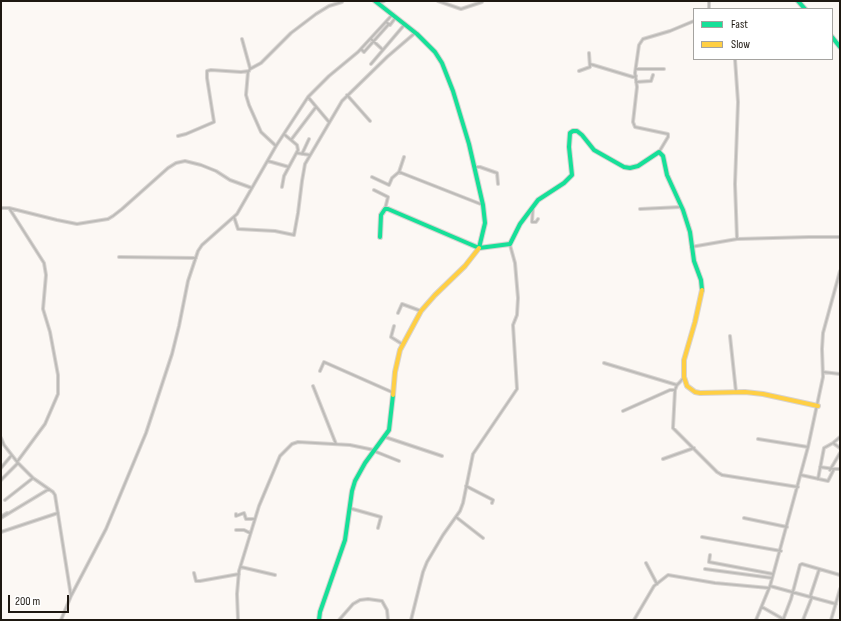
<!DOCTYPE html>
<style>
body{margin:0}
#map{position:relative;width:841px;height:621px;overflow:hidden;background:#fcf8f4;font-family:"Sofia Sans Condensed",sans-serif}
canvas{display:block}
.frame{position:absolute;inset:0;border:2px solid #1e1811;pointer-events:none}
.legend{position:absolute;left:693px;top:8px;width:140px;height:52px;box-sizing:border-box;background:#fff;border:1px solid #a5a3a0;margin:0;padding:5px 7px;list-style:none;font-size:12px;color:#1e1811}
.legend li{display:flex;align-items:center;gap:8px;height:20px}
.legend b{width:20px;border:1px solid #a5a3a0}
.scale{position:absolute;left:8px;top:595px;width:61px;height:18px;box-sizing:border-box;border:2px solid #1e1811;border-top:0;padding-left:5px;font-size:12px;line-height:14px;white-space:nowrap;color:#1e1811;-webkit-text-stroke:3px #fff;paint-order:stroke}
</style>
<div id="map">
<canvas width="841" height="621"></canvas>
<div class="frame"></div>
<ul class="legend">
<li><b style="height:5px;background:#16e098"></b>Fast</li>
<li><b style="height:5px;background:#ffcf43"></b>Slow</li>
</ul>
<div class="scale">200 m</div>
</div>
<script>
const ctx = document.querySelector('canvas').getContext('2d');
ctx.lineJoin = 'round';
const shape = rows => new Path2D(rows.map(r => 'M' + r).join(''));
function strokePath(path, color, width, dash) { ctx.strokeStyle = color; ctx.lineWidth = width; ctx.lineCap = dash ? 'butt' : 'round'; ctx.setLineDash(dash || []); ctx.stroke(path); }
const street = shape([
 [438,1,461,9,482,2,482,1],
 [378,3,384,1],
 [709,9,709,1],
 [386,22,390,25,396,17],
 [242,39,250,68],
 [371,39,383,50],
 [361,49,364,52,389,24],
 [735,59,738,102,735,184,737,239],
 [371,64,405,24],
 [590,64,633,77,636,76],
 [636,69,664,69],
 [579,71,590,67,589,53],
 [636,82,651,81,653,75],
 [347,95,370,121],
 [308,97,329,122],
 [178,136,186,134,214,122,207,78,207,71,211,70,241,72,249,71],
 [291,140,316,107],
 [276,146,261,132,249,105,246,95,248,72,250,69,261,63,291,33,316,14,329,6,342,2],
 [659,152,668,137,668,134,635,127,633,122,637,87,635,73,639,45,643,39,670,31,694,21],
 [297,153,310,155],
 [302,154,309,139],
 [268,161,289,167],
 [474,167,480,167,497,173,498,184],
 [399,172,483,205],
 [372,177,389,185,392,178,399,172,404,157],
 [282,187,284,176,298,150,297,145,285,135],
 [374,190,388,197,385,209],
 [533,207,532,222,536,222,538,219],
 [1,208,9,208,57,220,77,224,108,219,113,216,122,209,168,168,176,163,185,161,201,165,216,171,230,180,252,188],
 [9,208,44,263,46,275,43,309,50,332,58,375,58,394,45,424,17,462],
 [640,209,681,207],
 [234,217,238,229,275,231,294,235,298,213,302,181,305,164,342,101,387,57,415,33],
 [691,247,737,239,809,237,840,237],
 [119,257,196,258],
 [398,313,402,304,421,311],
 [394,326,391,337,402,344],
 [730,336,736,392],
 [604,363,677,385],
 [320,371,324,362,394,393],
 [823,372,840,374],
 [684,377,680,382,677,385,675,390,673,428,717,472,722,475,798,487],
 [313,386,336,444],
 [623,411,670,390,675,390],
 [385,437,442,456],
 [1,438,4,445,18,463,33,478,53,492,55,495,71,596],
 [758,439,808,447],
 [833,443,840,448],
 [374,451,399,461],
 [663,459,694,448],
 [820,467,834,469],
 [1,468,11,456],
 [830,470,840,453],
 [801,475,828,481,834,469,840,469],
 [818,479,824,448,833,443,840,437],
 [1,480,18,463],
 [466,486,493,500,492,503],
 [5,500,33,478],
 [349,508,381,517,378,528],
 [236,514,236,516,244,513,246,519,254,519],
 [2,516,7,513],
 [456,517,483,538],
 [1,518,49,489],
 [744,518,787,527],
 [236,530,244,530,250,533],
 [1,532,58,513],
 [702,537,781,551],
 [710,555,709,562,773,574],
 [646,563,657,584],
 [241,567,275,575],
 [705,569,772,578],
 [194,573,196,581,200,581,239,574],
 [770,586,836,604],
 [810,597,819,570],
 [762,607,783,619],
 [61,620,71,596,106,529,146,433,172,354,179,326,188,281,198,251,202,245,237,214,276,146,308,97,329,76,358,52,393,14],
 [238,620,237,594,239,571,259,506,280,456,292,444,298,442,350,445,374,450],
 [339,620,353,604,360,600,368,599,382,601,387,610,388,620],
 [411,620,423,572,427,562,443,535,460,511,463,503,473,454,517,389,513,325,517,315,518,298,515,263,510,245],
 [634,620,654,586,668,575,715,583,769,588],
 [756,620,770,586,808,447,823,377,822,349,823,333,840,271],
 [783,620,791,599,800,565,802,564,840,575],
 [803,620,812,597],
 [831,620,840,589]
]);
const fast = shape([
 [375,1,417,34,435,52,442,63,453,91,469,144,483,205,485,223,479,248],
 [798,1,805,9],
 [832,37,840,47],
 [380,237,381,215,385,209,388,209,479,248,510,244,520,224,538,200,564,183,572,175,569,147,570,133,573,131,577,131,582,135,594,150,624,167,630,168,638,166,659,152,663,156,667,175,683,210,690,232,694,261,701,280,702,290],
 [319,620,320,612,345,540,352,491,355,481,365,463,389,430,393,395]
]);
const slow = shape([
 [702,290,695,322,684,360,684,377,687,386,695,392,700,393,745,392,763,394,818,406],
 [393,395,395,372,400,350,421,311,435,295,465,266,479,248]
]);
strokePath(street, '#d8d4d1', 4);
strokePath(fast, '#d8d4d1', 6);
strokePath(slow, '#d8d4d1', 6);
strokePath(street, '#bdbbb8', 2);
strokePath(fast, '#16e098', 4);
strokePath(slow, '#ffcf43', 4);
</script>
